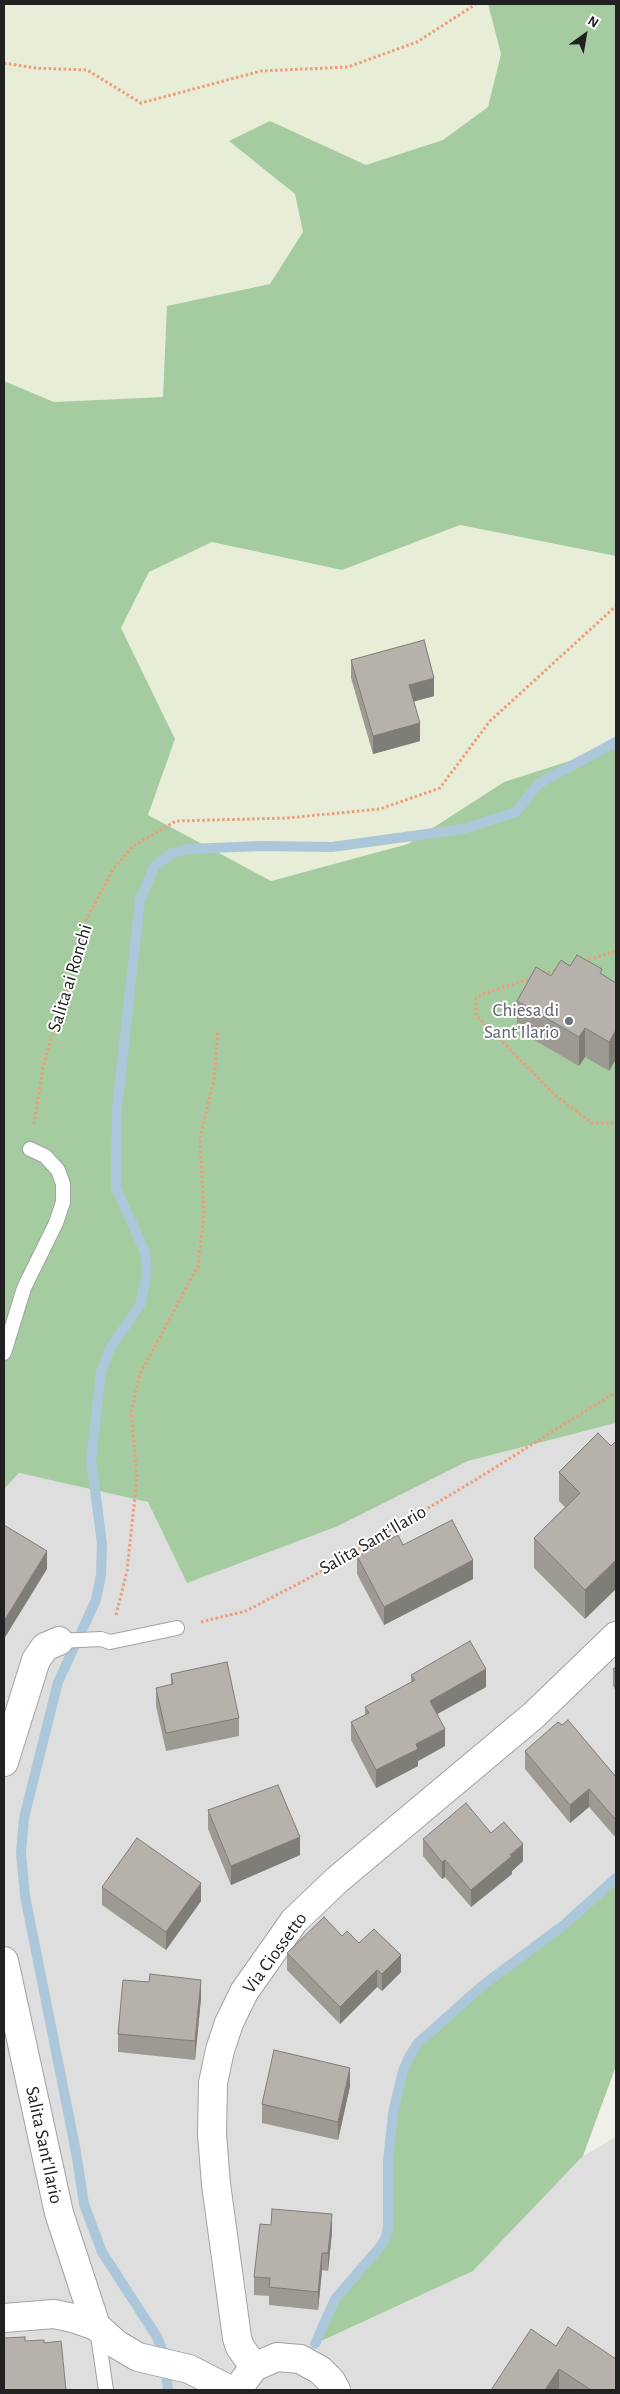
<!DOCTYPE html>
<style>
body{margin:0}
#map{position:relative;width:620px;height:2394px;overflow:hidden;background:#f0efe8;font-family:"Alegreya Sans",sans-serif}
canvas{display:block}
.frame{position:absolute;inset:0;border:5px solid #212121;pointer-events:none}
.north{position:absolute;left:560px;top:10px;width:50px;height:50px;-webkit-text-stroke:4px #fff;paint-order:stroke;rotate:32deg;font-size:14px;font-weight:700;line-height:20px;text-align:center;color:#212121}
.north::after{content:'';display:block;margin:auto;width:18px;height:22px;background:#212121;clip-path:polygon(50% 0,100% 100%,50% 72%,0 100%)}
</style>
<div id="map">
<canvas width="620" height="2394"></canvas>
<div class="frame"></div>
<div class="north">N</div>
</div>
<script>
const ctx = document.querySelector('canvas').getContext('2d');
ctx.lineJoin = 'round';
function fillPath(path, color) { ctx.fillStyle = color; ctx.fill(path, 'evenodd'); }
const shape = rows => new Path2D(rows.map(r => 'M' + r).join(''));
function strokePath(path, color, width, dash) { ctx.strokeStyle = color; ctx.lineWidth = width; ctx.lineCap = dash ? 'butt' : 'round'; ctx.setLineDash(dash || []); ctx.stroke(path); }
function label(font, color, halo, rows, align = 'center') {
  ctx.font = font + ' "Alegreya Sans",sans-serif'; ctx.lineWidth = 4; ctx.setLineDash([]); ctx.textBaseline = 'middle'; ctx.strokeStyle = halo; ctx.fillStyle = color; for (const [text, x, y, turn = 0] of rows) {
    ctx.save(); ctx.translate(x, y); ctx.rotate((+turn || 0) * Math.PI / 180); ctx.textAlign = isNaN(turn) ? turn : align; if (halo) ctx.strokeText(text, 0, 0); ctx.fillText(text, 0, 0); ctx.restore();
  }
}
fillPath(shape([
 [616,1423,616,1878,565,1924,483,1985,418,2043,409,2057,403,2071,393,2113,388,2162,388,2227,386,2237,316,2344,473,2271,583,2156,616,2137,616,2390,4,2390,4,1489,19,1473,149,1502,338,1526,468,1461]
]), '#dfdede');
fillPath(shape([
 [4,4,488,4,501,54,488,107,443,140,366,165,270,122,230,141,295,194,303,232,270,284,167,306,163,397,54,402,4,381],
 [460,525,616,556,616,746,504,782,408,844,271,881,147,815,175,739,121,628,148,572,212,542,342,570]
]), '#e7edd6');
fillPath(shape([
 [488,4,616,4,616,556,460,525,342,570,212,542,149,572,121,628,175,739,148,815,271,881,408,844,504,782,616,746,616,1423,468,1461,338,1526,187,1583,148,1502,19,1473,4,1489,4,381,54,402,163,397,167,306,270,284,303,232,295,194,229,141,270,121,366,165,443,140,488,107,501,54],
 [616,1878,616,2066,583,2156,473,2271,315,2344,335,2299,380,2247,386,2237,388,2227,388,2162,393,2113,403,2071,409,2057,418,2043,483,1985,565,1924]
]), '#a5cca1');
strokePath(shape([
 [315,2344,335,2299,380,2247,386,2237,388,2227,388,2162,393,2113,403,2071,409,2057,418,2043,483,1985,565,1924,616,1878],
 [168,2390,164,2354,157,2337,102,2252,84,2204,76,2152,25,1896,21,1853,24,1818,58,1682,96,1600,101,1575,102,1544,91,1459,101,1373,110,1348,140,1305,147,1274,145,1252,116,1188,117,1108,140,900,154,867,172,853,188,849,261,846,332,847,463,829,516,812,539,783,616,742]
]), '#adc7da', 10);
const service = shape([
 [4,1353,24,1288,56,1223,63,1202,63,1184,58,1170,45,1156,30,1149],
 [59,1641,101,1639,110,1642,177,1628],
 [97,2329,106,2390]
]);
const minor = shape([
 [4,1762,36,1660,45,1647,59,1641],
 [4,1961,59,2213,96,2326],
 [4,2318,54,2314,73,2318,96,2326,116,2344,138,2357,189,2369,230,2390],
 [254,2367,240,2347,237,2338,216,2184,212,2134,213,2083,220,2050,229,2023,244,1992,294,1921,337,1880,534,1715,616,1636]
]);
const tertiary = shape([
 [237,2390,254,2367,277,2357,300,2359,320,2370,331,2381,336,2390]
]);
strokePath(service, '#a2a2a2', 16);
strokePath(minor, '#a2a2a2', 30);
strokePath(tertiary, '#a2a2a2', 30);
strokePath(shape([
 [4,63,35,68,87,70,141,103,261,71,348,67,417,42,476,4],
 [584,961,616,951],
 [543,974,556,970],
 [533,978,482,994,476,999,476,1015,555,1095,592,1123,616,1123],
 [34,1124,43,1067,84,924,114,868,133,846,176,821,287,818,380,809,440,788,490,721,616,606],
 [116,1615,127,1571,137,1477,131,1412,140,1374,198,1266,204,1215,200,1139,214,1080,218,1031],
 [201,1622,246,1611,313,1576,472,1482,616,1392]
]), '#ef9c7b', 3, [2.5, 2.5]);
strokePath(service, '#fff', 14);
strokePath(minor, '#fff', 28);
strokePath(tertiary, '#fff', 28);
fillPath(shape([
 [351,660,434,696,414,701,420,741,373,754,351,678],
 [602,974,616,983,616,1059,609,1071,585,1057,579,1066,517,1030,517,1001,551,976],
 [598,1433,585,1619,534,1568,534,1538,565,1507,559,1501,559,1472],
 [403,1545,473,1579,384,1625,357,1574,357,1556],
 [616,1667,616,1691,613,1686,613,1669],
 [171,1674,239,1718,239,1736,166,1751,156,1706,156,1688,171,1685],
 [411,1675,486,1687,437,1714,445,1746,418,1761,418,1766,376,1788,351,1740,351,1722,365,1715,365,1707,411,1682],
 [525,1751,616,1777,616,1838,589,1807,570,1823,525,1769],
 [208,1810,300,1855,231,1885,208,1829],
 [491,1833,523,1861,512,1871,512,1874,471,1907,445,1877,442,1879,423,1856,423,1839],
 [102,1887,201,1901,166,1950,102,1905],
 [342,1936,359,1943,401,1972,382,1991,377,1987,340,2024,287,1970,287,1953],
 [201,1998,195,2060,118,2052,118,2034],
 [350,2086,338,2140,262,2123,262,2104],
 [332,2232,328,2271,322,2270,318,2310,269,2305,269,2296,254,2295,254,2277],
 [556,2346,616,2390,491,2390]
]), '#9d9993');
fillPath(shape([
 [434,678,434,696,409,703,409,685],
 [420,723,420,741,373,754,373,736],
 [616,1003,616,1059,609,1071,609,1042],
 [585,1028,585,1057,579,1066,579,1037],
 [47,1551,47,1569,4,1639,4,1621],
 [473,1560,473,1579,384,1625,384,1607],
 [616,1560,616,1589,585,1619,585,1590],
 [486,1669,486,1687,430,1718,430,1701],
 [445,1729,445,1746,418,1761,418,1766,376,1788,376,1770,416,1744],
 [589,1789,589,1807,570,1823,570,1805],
 [300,1837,300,1855,231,1885,231,1866],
 [523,1844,523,1861,512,1871,512,1874,471,1907,471,1890],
 [445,1860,445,1877,442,1879,442,1862],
 [201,1883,201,1901,166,1950,166,1932],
 [401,1955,401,1972,382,1991,382,1974],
 [377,1970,377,1987,340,2024,340,2007],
 [201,1980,201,1998,195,2060,195,2041],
 [350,2068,350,2086,338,2140,338,2122],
 [332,2214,332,2232,328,2271,328,2253],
 [322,2253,322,2270,318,2310,318,2292],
 [559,2369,559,2390,545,2390]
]), '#7f7d78');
const building = shape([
 [424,640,434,678,409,685,420,723,373,736,351,660,424,640],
 [577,955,602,969,600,973,616,983,616,1003,615,1005,616,1005,616,1030,609,1042,585,1028,579,1037,517,1001,536,967,551,976,561,960,570,966,577,955],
 [598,1433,611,1446,616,1441,616,1560,585,1590,534,1538,580,1493,559,1472,598,1433],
 [452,1520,473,1560,384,1607,357,1556,398,1535,403,1545,452,1520],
 [4,1525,47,1551,4,1621,4,1525],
 [470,1641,486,1669,430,1701,445,1729,416,1744,418,1749,376,1770,351,1722,369,1713,365,1707,415,1680,411,1675,470,1641],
 [227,1662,239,1718,166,1733,156,1688,173,1684,171,1674,227,1662],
 [616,1667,616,1674,613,1669,616,1667],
 [568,1720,616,1777,616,1820,589,1789,570,1805,525,1751,558,1722,562,1725,568,1720],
 [278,1785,300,1837,231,1866,208,1810,278,1785],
 [466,1803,491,1833,504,1822,523,1844,510,1855,512,1856,471,1890,445,1860,442,1862,423,1839,466,1803],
 [137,1838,201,1883,166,1932,102,1887,137,1838],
 [324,1917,342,1936,347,1931,359,1943,374,1929,401,1955,382,1974,377,1970,340,2007,287,1953,324,1917],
 [150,1974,201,1980,195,2041,118,2034,123,1980,149,1982,150,1974],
 [274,2050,350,2068,338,2122,262,2104,274,2050],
 [272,2209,332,2214,328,2253,322,2253,318,2292,269,2287,270,2278,254,2277,260,2224,271,2225,272,2209],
 [568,2327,616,2359,616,2390,591,2390,559,2369,545,2390,491,2390,531,2329,556,2346,568,2327],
 [25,2337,25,2341,44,2340,44,2343,61,2341,66,2390,4,2390,4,2338,25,2337]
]);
fillPath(building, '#b6b2ab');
strokePath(building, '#7f7d78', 1);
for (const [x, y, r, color] of [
 [569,1021,5,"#6b7280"]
]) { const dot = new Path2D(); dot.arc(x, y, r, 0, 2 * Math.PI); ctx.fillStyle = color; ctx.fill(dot); strokePath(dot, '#fff', 2); }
label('19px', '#212121', '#fff', [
 ["Salita ai Ronchi",70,978,-73],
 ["Salita Sant'Ilario",373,1540,-30],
 ["Via Ciossetto",275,1953,-54],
 ["Salita Sant'Ilario",44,2145,78]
]);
label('19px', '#5b616d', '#fff', [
 ["Chiesa di",559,1010],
 ["Sant'Ilario",559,1032]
], 'right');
</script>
